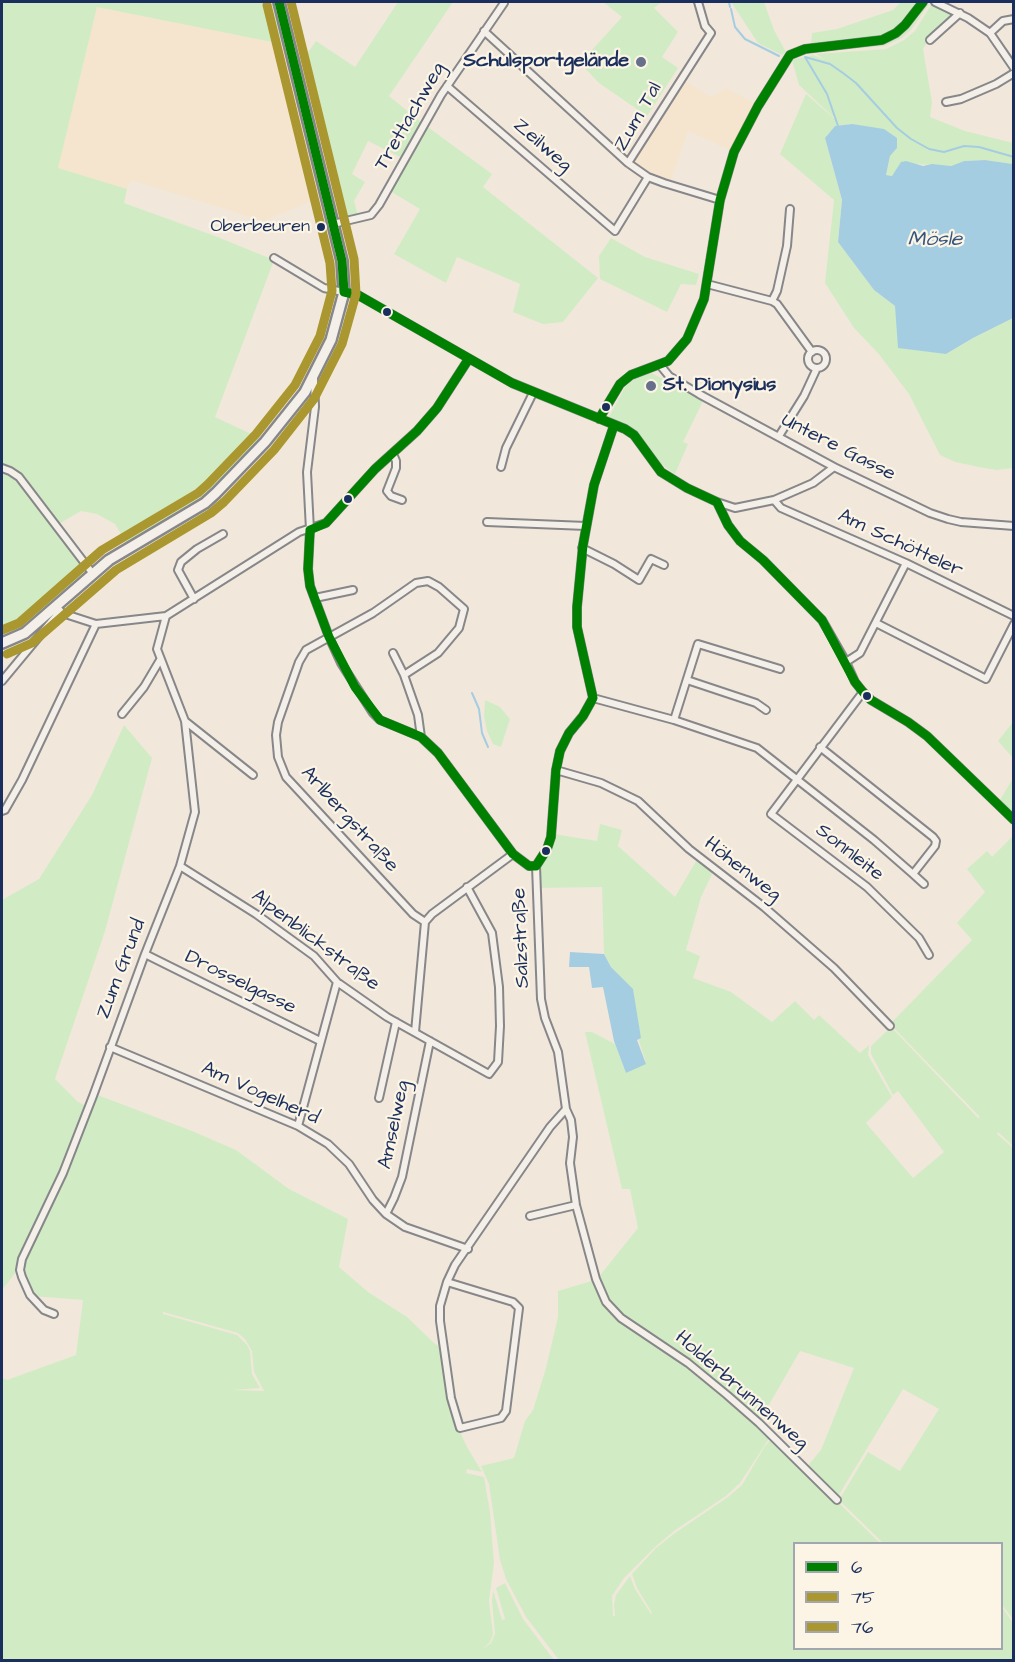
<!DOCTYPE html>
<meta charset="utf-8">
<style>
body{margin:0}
#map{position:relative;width:1015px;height:1662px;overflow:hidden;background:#f1e8db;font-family:"Architects Daughter",sans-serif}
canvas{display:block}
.frame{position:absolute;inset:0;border:3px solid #1b2f5e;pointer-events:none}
.legend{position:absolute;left:793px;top:1542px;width:210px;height:108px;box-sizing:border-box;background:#fcf5e5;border:2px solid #a2a6af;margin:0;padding:8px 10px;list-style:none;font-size:18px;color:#1b2f5e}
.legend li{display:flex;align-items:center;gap:12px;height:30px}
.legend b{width:30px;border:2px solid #a2a6af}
</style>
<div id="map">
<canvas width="1015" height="1662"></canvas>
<div class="frame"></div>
<ul class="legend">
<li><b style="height:8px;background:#008000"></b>6</li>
<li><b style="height:8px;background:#aa972f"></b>75</li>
<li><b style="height:8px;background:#aa972f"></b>76</li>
</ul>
</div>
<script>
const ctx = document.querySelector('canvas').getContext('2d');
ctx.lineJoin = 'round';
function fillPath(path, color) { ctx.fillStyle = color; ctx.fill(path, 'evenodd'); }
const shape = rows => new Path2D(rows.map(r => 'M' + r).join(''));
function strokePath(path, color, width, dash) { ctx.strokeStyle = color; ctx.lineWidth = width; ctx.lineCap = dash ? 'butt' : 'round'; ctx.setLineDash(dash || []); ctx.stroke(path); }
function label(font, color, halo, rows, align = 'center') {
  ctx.font = font + ' "Architects Daughter",sans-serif'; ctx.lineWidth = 4.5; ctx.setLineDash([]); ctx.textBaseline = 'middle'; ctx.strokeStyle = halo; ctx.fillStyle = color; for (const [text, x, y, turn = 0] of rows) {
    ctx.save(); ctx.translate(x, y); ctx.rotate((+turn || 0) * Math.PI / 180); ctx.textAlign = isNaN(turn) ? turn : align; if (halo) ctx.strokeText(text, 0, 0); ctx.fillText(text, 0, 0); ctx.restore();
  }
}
fillPath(shape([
 [97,7,282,44,318,199,263,221,131,180,127,189,57,168],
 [682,79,711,97,726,88,756,104,732,151,688,131,670,184,649,176,629,163]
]), '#f5e5ce');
fillPath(shape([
 [2,2,272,2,282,44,97,7,58,168,127,189,124,203,215,236,274,260,215,417,264,440,203,500,127,544,115,524,97,514,81,511,57,525,20,476,2,467],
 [398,2,453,2,389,96,421,122,402,158,368,141,352,174,365,182,354,201,358,216,342,220,302,54,309,51,316,41,355,67],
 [603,2,662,2,654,8,678,32,662,57,678,68,647,116,599,83,580,63,622,17],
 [731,2,764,2,774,30,786,52,782,55,758,43],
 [901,2,919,2,902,24,882,37,811,45,812,33,837,29,893,10],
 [926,2,929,4,911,30,902,38,885,46,814,52,814,50,898,35,907,27],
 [931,5,956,15,929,39,923,49,932,102,930,117,965,131,1013,143,1013,164,985,160,964,161,951,166,915,164,898,167,896,173,892,176,886,175,890,156,897,148,852,124,835,126,825,138,842,200,838,242,874,290,895,306,946,354,973,338,1013,318,1013,468,997,470,984,468,955,462,940,455,909,394,878,353,854,328,825,283,834,200,780,154,806,94,837,121,835,117,832,116,799,85,792,60,813,55,824,59,816,54,886,49,904,40,915,31],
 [425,125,492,174,483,187,598,278,563,322,543,324,513,312,520,284,457,257,446,283,394,254,420,209,390,191],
 [611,238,645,257,699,274,696,285,681,284,667,312,600,279,599,256],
 [651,373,704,399,683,442,688,444,675,474,660,463,635,432,609,417,625,387,636,377],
 [2,470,18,478,90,572,24,630,2,640],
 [485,700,500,707,510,719,501,747,493,744,487,731,484,716],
 [1013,722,1013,758,998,741],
 [124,725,152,758,105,931,55,1079,78,1102,87,1106,61,1173,19,1268,2,1290,2,900,39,879,92,795],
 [1013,778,1013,818,999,802],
 [600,824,622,830,618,846,675,897,698,858,714,870,701,897,686,950,700,956,693,978,731,992,772,1022,795,1001,814,1020,819,1015,860,1053,869,1045,868,1055,892,1097,866,1123,913,1178,944,1152,898,1091,893,1095,871,1054,871,1046,891,1027,978,1118,980,1117,890,1024,972,940,957,923,985,892,967,869,987,851,992,857,1013,836,1013,1146,998,1132,997,1134,1014,1149,1013,1619,1002,1605,1002,1544,883,1543,839,1500,868,1452,900,1471,939,1409,903,1389,837,1498,806,1468,821,1450,854,1368,800,1351,759,1422,728,1395,613,1309,597,1279,638,1228,630,1189,622,1189,585,1032,592,1032,615,1044,626,1073,646,1063,618,974,611,967,604,954,602,887,539,888,538,866,554,834,597,841],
 [95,1094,192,1131,236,1150,289,1189,348,1219,339,1267,368,1292,407,1317,434,1343,444,1350,456,1423,467,1447,482,1472,467,1469,466,1473,484,1477,490,1512,494,1563,489,1601,493,1634,490,1642,483,1649,491,1643,495,1634,492,1601,493,1590,502,1620,505,1619,496,1588,505,1583,523,1619,554,1660,2,1660,2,1378,7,1380,76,1355,83,1300,32,1296,22,1269,24,1259],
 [163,1312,238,1333,245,1339,252,1351,254,1372,264,1391,233,1390,260,1388,252,1374,250,1351,247,1345,237,1335,163,1314],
 [595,1280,611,1311,688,1364,770,1437,740,1483,726,1496,674,1531,655,1547,624,1578,612,1596,613,1616,615,1616,614,1605,616,1595,630,1576,635,1589,651,1614,652,1613,637,1588,632,1574,656,1548,675,1533,728,1497,742,1485,765,1446,772,1438,880,1543,794,1544,794,1648,1002,1648,1002,1607,1013,1623,1013,1660,559,1660,526,1617,506,1579,500,1560,489,1484,481,1466,514,1458,525,1421,533,1410,546,1368,558,1317,558,1291]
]), '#d1ecc4');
fillPath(shape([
 [852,124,884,129,897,138,897,148,890,156,886,175,892,176,901,162,906,161,923,166,932,164,951,166,964,161,985,160,1013,164,1013,318,973,338,946,354,898,348,895,306,874,290,838,242,842,200,825,138,835,126],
 [570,952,604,954,611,967,633,989,641,1038,637,1040,646,1064,626,1073,614,1041,603,987,592,988,589,967,569,967]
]), '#a5cde1');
strokePath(shape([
 [729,2,730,7],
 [731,9,735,27,745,39,779,56],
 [805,57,830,64,843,73,856,83,897,128,911,139,929,149,944,152,964,146,979,147,1014,157],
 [805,57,827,94,838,126],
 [472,693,479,709,482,733,488,747]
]), '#a5cde1', 2);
const street = shape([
 [698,2,705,26,711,33,628,163,648,177,664,183,720,200],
 [935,2,968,18,990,33,1014,68],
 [484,31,628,163],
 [990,33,1003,21,1014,19],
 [930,40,960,13],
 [447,86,615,231,648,177],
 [946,102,961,99,996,84,1014,73],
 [790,209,787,246,777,291,772,301,777,304,812,352],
 [333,224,371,215,379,205,441,95,504,3],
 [274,258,324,288,358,295,512,383,625,429,634,435,661,472,687,488,717,502,735,508,774,500,813,483,834,467],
 [707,284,772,301],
 '808 359a9 9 0 1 1 18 0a9 9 0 1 1-18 0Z',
 [660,365,669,376,699,394,834,467,930,513,948,519,961,522,1014,526],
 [314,378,315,407,307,472,310,530,308,569,310,586,329,637,341,663,373,713,380,720,421,737,438,753,513,854,529,866,536,866],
 [599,419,620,384,631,375,668,361,687,339,704,299,720,200,734,152,758,106,790,55,805,49,882,40,896,33,905,25,923,2],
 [779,436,804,396,817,368],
 [393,454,396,461,396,468,387,491,391,496,402,500],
 [501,467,506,448,533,393],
 [2,468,10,471,19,477,93,574],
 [774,500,781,508,906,563,1014,616],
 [717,502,728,525,740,541,763,560,822,620,846,662,855,682,863,692,871,700,908,722,927,736,1014,820],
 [487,522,586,526],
 [582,548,614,564,639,580,651,559,664,565],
 [315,598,353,590],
 [194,599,178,570,181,562,197,549,223,534],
 [57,607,62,613,96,624,166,616,299,532,326,523,375,469,417,431,437,408,468,360],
 [876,623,986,679,1014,624],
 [393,653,404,675],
 [846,662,860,653,906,563],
 [687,680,756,703,766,710],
 [2,681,56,616,57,607],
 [863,692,771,814,867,887,919,938,929,955],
 [593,698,674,720,757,748,874,840,913,874,935,846,936,841,933,837,820,747],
 [122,714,144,687,160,660],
 [674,720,698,644,780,669],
 [185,721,253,775],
 [421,737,418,715,404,675,438,653,459,628,464,609,439,587,428,581,416,583,373,613,306,650,299,662,278,722,276,735,278,757,286,777,413,914,425,922],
 [556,770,601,783,638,801,689,849,764,907,834,968,890,1026],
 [2,811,5,810,22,780,96,624],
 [180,866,256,914,314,956,337,982,387,1017,489,1074,498,1062,500,1026,499,987,492,933,467,887],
 [913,874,924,884],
 [145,954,320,1041],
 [415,1032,425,922,432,914,513,854],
 [110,1047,298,1126,328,1144,349,1164,373,1200,386,1214,405,1227,468,1249],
 [379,1098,396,1022],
 [566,1109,571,1120,573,1137,570,1163,576,1205,596,1279,606,1302,621,1318,688,1363,727,1395,759,1423,837,1500],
 [298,1126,337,982],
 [386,1214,394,1198,402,1177,430,1041],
 [530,1216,576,1205],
 [447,1282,513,1302,519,1308,506,1411,501,1418,460,1428,451,1398,440,1321,440,1306,447,1282,455,1265,550,1127,566,1109,558,1052,545,1018,541,999,536,866,547,849,551,837,556,770,560,751,569,733,583,716,593,698,577,627,577,607,583,545,594,485,614,425],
 [54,1314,44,1310,30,1295,22,1277,20,1270,22,1259,63,1173,93,1096,145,954,180,866,195,812,185,721,157,649,166,616]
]);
const secondary = shape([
 [2,643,25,633,109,560,205,503,216,493,265,442,305,392,331,340,344,292,342,261,279,2]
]);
strokePath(street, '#87878a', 10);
strokePath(secondary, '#87878a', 14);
strokePath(street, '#f4f0e9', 6);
strokePath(secondary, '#f4f0e9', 9);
strokePath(shape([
 [279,2,342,261,344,292],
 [344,292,358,295,512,383,625,429,634,435,661,472,687,488,717,502],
 [599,419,620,384,631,375,668,361,687,339,704,299,720,200,734,152,758,106,790,55,805,49,882,40,896,33,905,25,923,2],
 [717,502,728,525,740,541,763,560,822,620,855,682,863,692,871,700,908,722,927,736,1014,820],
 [310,530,308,569,310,586,329,637,355,687,380,720,421,737,438,753,513,854,529,866,536,866],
 [310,530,326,523,375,469,417,431,437,408,468,360],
 [536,866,547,849,551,837,556,770,560,751,569,733,583,716,593,698,577,627,577,607,583,545,594,485,614,425]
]), '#008000', 9);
strokePath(shape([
 [7,654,32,643,116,570,211,513,224,502,274,450,314,399,342,344,356,294,354,259,291,2]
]), '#aa972f', 9);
strokePath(shape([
 [2,630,19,623,102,550,198,493,208,484,256,434,295,385,320,336,332,291,330,263,267,5]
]), '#aa972f', 9);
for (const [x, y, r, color] of [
 [641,62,6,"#66708a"],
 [321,227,5,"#1b2f5e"],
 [387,312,5,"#1b2f5e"],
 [651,386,6,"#66708a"],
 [606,407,5,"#1b2f5e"],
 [348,499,5,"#1b2f5e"],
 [867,696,5,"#1b2f5e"],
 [546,851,5,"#1b2f5e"]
]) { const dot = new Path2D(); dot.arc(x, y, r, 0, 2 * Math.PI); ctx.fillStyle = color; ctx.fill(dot); strokePath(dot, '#fcf5e5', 2); }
label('18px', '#1b2f5e', '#fcf5e5', [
 ["Oberbeuren",310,227]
], 'right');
label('bold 20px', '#1b2f5e', '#fcf5e5', [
 ["Schulsportgelände",629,62],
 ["St. Dionysius",663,386,"left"]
], 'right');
label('20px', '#1b2f5e', '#fcf5e5', [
 ["Trettachweg",411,117,-60],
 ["Zum Tal",639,117,-60],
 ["Zeilweg",542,146,41],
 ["Untere Gasse",838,448,27],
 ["Am Schötteler",900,544,25],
 ["Arlbergstraße",349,820,48],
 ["Sonnleite",849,853,38],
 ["Höhenweg",742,870,38],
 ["Salzstraße",522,938,-92],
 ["Alpenblickstraße",315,941,37],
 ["Zum Grund",122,969,-69],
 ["Drosselgasse",240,983,26],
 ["Am Vogelherd",260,1094,24],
 ["Amselweg",395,1125,-78],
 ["Holderbrunnenweg",741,1391,41]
]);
label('italic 21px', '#365480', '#fcf5e5', [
 ["Mösle",935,241]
]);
</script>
